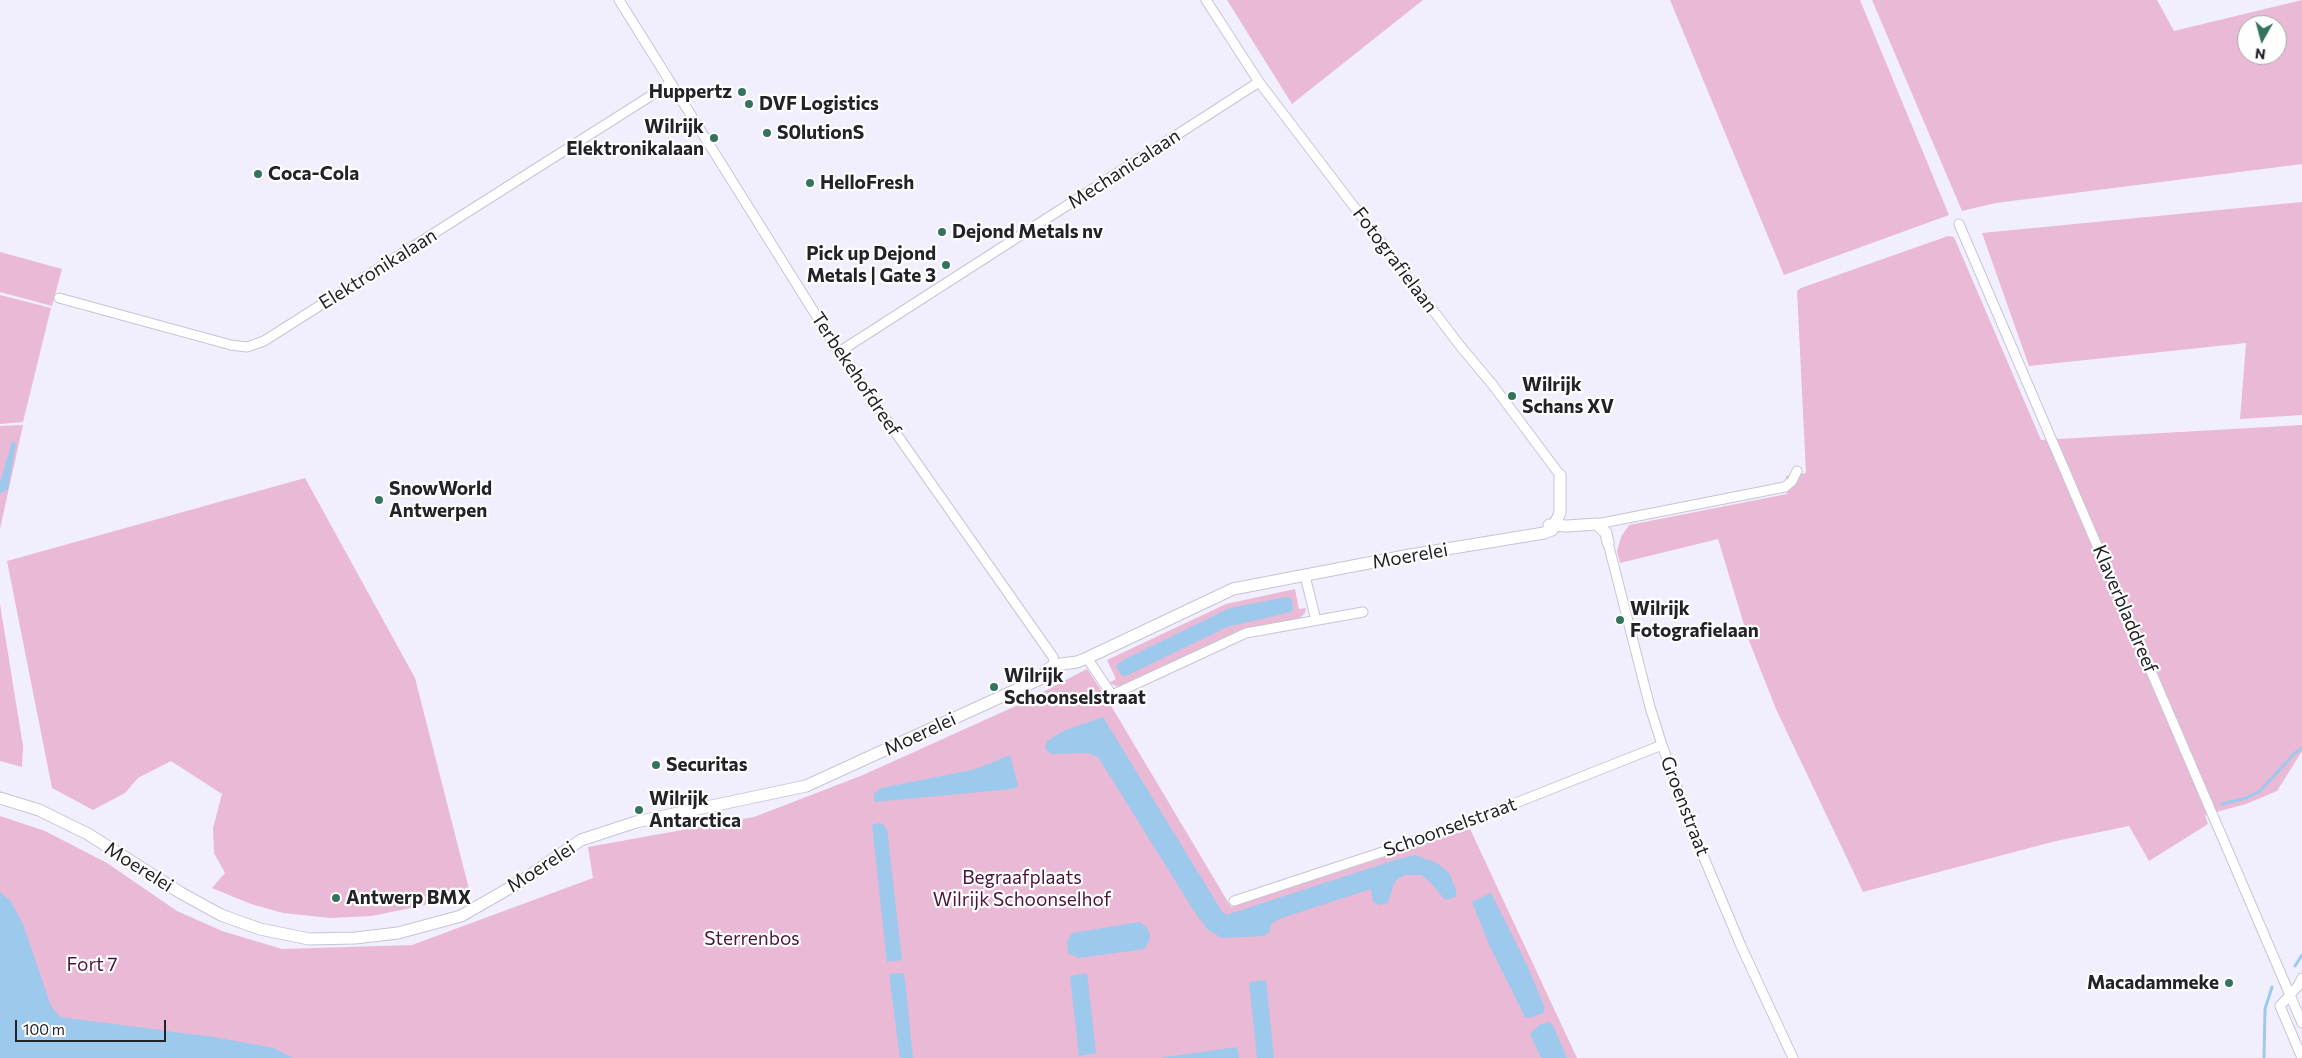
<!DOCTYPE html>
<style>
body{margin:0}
#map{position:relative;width:2302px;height:1058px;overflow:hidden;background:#f1effd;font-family:Commissioner,sans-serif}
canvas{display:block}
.north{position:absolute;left:2237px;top:15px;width:50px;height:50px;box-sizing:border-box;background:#fefefe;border:1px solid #a6a6a9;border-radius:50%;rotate:187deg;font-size:14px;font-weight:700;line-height:20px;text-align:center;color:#232229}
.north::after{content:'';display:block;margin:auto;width:18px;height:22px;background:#36735e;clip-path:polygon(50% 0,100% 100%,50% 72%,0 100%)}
.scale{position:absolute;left:15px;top:1020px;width:151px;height:22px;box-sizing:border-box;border:2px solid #232229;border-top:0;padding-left:6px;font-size:15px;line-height:18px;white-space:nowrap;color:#232229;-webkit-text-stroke:4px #fefefe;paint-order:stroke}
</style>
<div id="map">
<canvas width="2302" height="1058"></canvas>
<div class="north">N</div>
<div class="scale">100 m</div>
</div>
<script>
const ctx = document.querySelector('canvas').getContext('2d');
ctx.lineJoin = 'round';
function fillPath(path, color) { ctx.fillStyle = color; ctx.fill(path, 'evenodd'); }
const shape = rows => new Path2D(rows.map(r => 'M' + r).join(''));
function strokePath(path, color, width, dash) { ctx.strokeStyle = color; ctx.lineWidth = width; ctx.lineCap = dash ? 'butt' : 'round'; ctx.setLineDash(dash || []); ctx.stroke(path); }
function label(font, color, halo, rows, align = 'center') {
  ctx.font = font + ' Commissioner,sans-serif'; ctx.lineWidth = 4.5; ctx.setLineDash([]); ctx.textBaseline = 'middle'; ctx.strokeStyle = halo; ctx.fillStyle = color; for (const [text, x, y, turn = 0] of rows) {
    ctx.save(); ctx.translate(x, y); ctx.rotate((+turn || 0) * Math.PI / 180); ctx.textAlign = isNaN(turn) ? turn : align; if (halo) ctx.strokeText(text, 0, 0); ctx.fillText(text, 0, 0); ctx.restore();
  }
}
fillPath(shape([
 [1227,0,1423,0,1292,104],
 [1670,0,1860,0,1949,215,1784,275],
 [1872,0,2157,0,2174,31,2302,0,2302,164,1996,203,1962,211],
 [2247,25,2277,25,2277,55,2247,55],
 [2302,202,2302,415,2240,419,2246,343,2029,366,1982,233],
 [1948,236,1954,237,2041,440,2302,425,2302,751,2277,791,2246,804,2205,815,2208,824,2149,861,2129,826,2056,841,1863,892,1776,709,1748,638,1718,539,1620,563,1617,551,1621,537,1629,525,1787,494,1786,476,1806,473,1797,291,1801,288],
 [0,252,62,269,52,306,0,292],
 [0,295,51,308,23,422,0,424],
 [23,425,7,497,0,529,0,426],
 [305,478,415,678,469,889,425,905,372,916,330,918,283,913,251,904,212,888,225,873,214,853,213,828,222,794,171,761,138,778,125,793,93,810,52,788,7,561],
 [1295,589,1299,609,1306,608,1305,613,1300,618,1239,631,1119,687,1109,683,1116,679,1107,660,1226,604],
 [0,604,23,746,22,767,0,761],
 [1087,669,1107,699,1231,907,1470,829,1577,1058,0,1058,0,816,45,831,107,863,177,911,222,931,282,949,412,945,593,878,588,847,754,817,863,775,1018,705]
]), '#eab9d5');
fillPath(shape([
 [12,441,16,443,8,489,0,494,0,483],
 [1286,597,1292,599,1293,609,1291,612,1227,627,1126,676,1122,676,1116,666,1123,660,1230,608],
 [1103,717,1221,910,1226,915,1398,859,1416,855,1437,863,1449,873,1456,889,1456,897,1445,900,1431,883,1421,875,1405,875,1395,881,1388,903,1379,905,1373,902,1371,889,1282,918,1271,924,1270,932,1264,936,1222,938,1208,930,1194,911,1098,757,1087,753,1051,754,1045,749,1047,741,1063,731],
 [1010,755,1018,786,1013,789,874,802,874,794,881,788,976,769],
 [877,823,883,824,887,829,902,960,887,962,872,825],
 [0,892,10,900,23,924,51,1006,60,1017,214,1037,274,1048,293,1058,0,1058],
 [1491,893,1526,963,1545,1008,1543,1013,1529,1018,1525,1017,1490,947,1472,902],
 [1139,922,1147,927,1150,935,1149,942,1144,949,1079,958,1068,953,1067,942,1072,933],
 [898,973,904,974,905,979,913,1058,900,1058,889,974],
 [1087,973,1096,1053,1079,1056,1070,976],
 [1266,980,1274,1058,1257,1058,1249,982],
 [1549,1022,1553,1025,1567,1058,1541,1058,1530,1034,1539,1025],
 [1237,1047,1239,1058,1158,1058]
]), '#9dc9ed');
strokePath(shape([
 [2222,804,2246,798,2260,791,2295,753,2302,748],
 [2295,966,2302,955],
 [2264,1058,2265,1009,2272,987]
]), '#9dc9ed', 3);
const minor = shape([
 [619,0,839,352,1053,657,1054,665],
 [1206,0,1259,82,1461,347,1492,384,1560,475],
 [1959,224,2302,1023],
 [59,298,231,345,247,347,264,341,671,83],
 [839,352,1259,82],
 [1597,524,1785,487,1792,481,1797,471],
 [1608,543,1650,707,1662,745,1694,834,1741,946,1793,1058],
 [1305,576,1316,620],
 [1087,658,1112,695,1246,633,1363,612],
 [1234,901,1440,833,1662,745],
 [2302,1058,2280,1006,2298,986,2302,978]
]);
const tertiary = shape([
 [1549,525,1567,526,1597,524,1606,533,1608,543],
 [0,798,39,810,88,834,181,893,221,915,260,929,309,939,355,938,398,933,461,916,520,882,581,840,636,822,806,786,1042,678,1047,670,1054,665,1077,662,1087,658,1233,589,1410,555,1544,533,1552,530,1560,513,1560,475]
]);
strokePath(minor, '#c7c5d5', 11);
strokePath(tertiary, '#c7c5d5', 13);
strokePath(minor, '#fff', 9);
strokePath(tertiary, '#fff', 11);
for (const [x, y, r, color] of [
 [742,92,5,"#36735e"],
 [749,104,5,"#36735e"],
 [767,133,5,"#36735e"],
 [714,138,5,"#36735e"],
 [258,174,5,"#36735e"],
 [810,183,5,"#36735e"],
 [942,232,5,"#36735e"],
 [946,265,5,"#36735e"],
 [1512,396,5,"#36735e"],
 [379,500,5,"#36735e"],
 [1620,620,5,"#36735e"],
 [994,687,5,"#36735e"],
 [656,765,5,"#36735e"],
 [639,810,5,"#36735e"],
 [336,898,5,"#36735e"],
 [2229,983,5,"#36735e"]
]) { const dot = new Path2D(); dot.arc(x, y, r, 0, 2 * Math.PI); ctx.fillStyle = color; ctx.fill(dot); strokePath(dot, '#fefefe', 2); }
label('bold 19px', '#232229', '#fefefe', [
 ["Huppertz",732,92,"right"],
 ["DVF Logistics",759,104],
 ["Wilrijk",704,127,"right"],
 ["Elektronikalaan",704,149,"right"],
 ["S0lutionS",777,133],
 ["Coca-Cola",268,174],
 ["HelloFresh",820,183],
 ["Dejond Metals nv",952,232],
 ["Pick up Dejond",936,254,"right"],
 ["Metals | Gate 3",936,276,"right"],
 ["Wilrijk",1522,385],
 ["Schans XV",1522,407],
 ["SnowWorld",389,489],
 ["Antwerpen",389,511],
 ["Wilrijk",1630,609],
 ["Fotografielaan",1630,631],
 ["Wilrijk",1004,676],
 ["Schoonselstraat",1004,698],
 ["Securitas",666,765],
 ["Wilrijk",649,799],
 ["Antarctica",649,821],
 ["Antwerp BMX",346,898],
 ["Macadammeke",2219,983,"right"]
], 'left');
label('19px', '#232229', '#fefefe', [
 ["Mechanicalaan",1124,169,-33],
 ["Fotografielaan",1395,260,53],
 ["Elektronikalaan",378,269,-32],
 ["Terbekehofdreef",856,374,56],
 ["Moerelei",1410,556,-10],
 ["Klaverbladdreef",2125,609,67],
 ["Moerelei",920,734,-25],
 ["Groenstraat",1685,806,69],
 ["Schoonselstraat",1450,827,-20],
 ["Moerelei",139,867,32],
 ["Moerelei",541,867,-33]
]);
label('19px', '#4e143b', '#fefefe', [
 ["Begraafplaats",1022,878],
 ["Wilrijk Schoonselhof",1022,900],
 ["Sterrenbos",752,939],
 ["Fort 7",92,965]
]);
</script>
